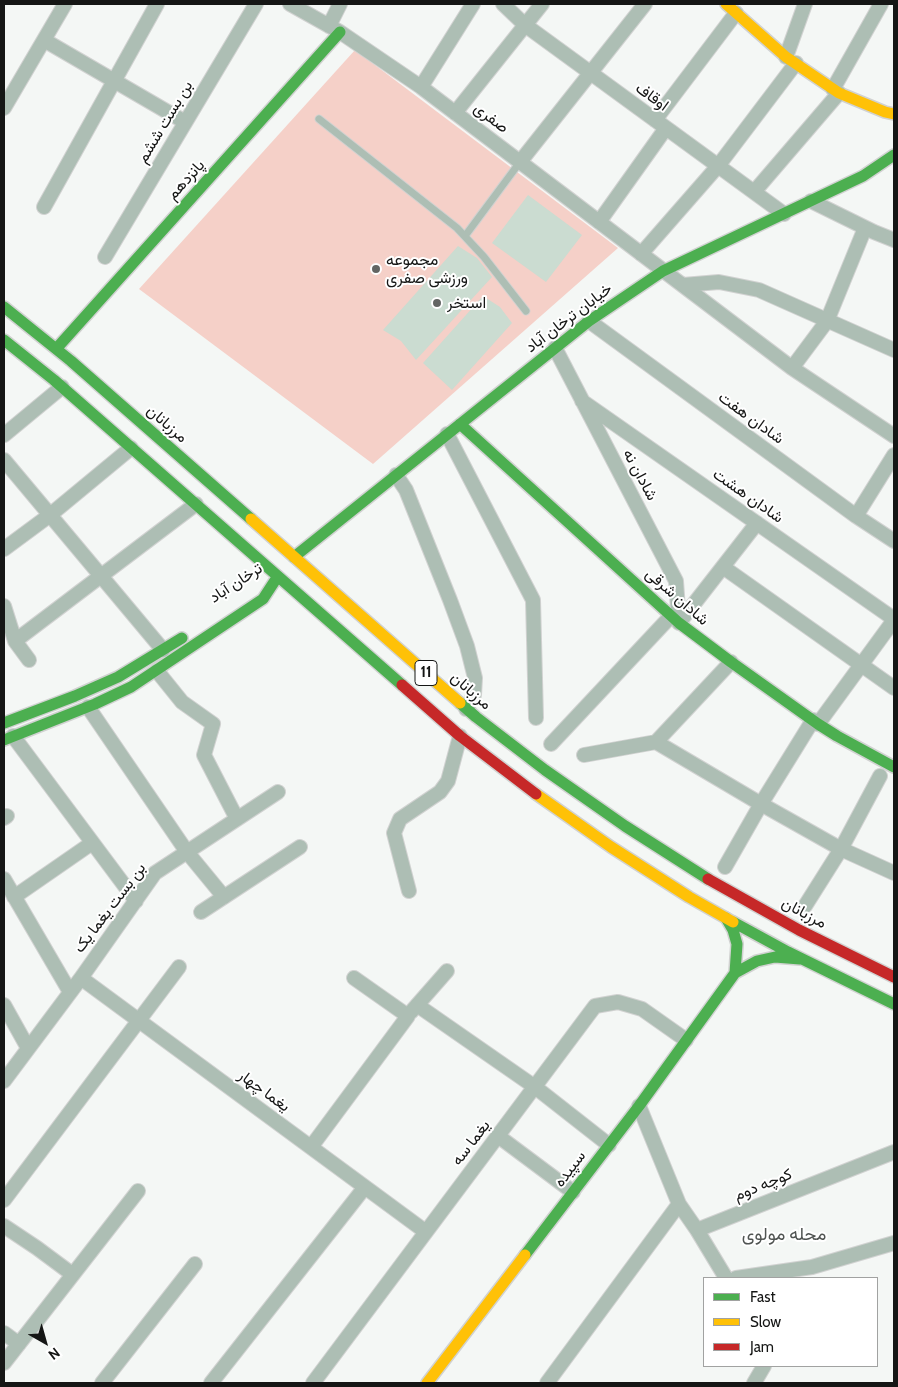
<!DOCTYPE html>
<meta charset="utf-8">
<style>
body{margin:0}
#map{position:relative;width:898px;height:1387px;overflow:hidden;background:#f4f7f5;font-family:Cabin,sans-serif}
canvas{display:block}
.frame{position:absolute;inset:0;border:5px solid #151615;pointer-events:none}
.legend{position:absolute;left:703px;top:1277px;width:175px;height:90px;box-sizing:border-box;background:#fff;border:1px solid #a1a2a1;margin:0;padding:6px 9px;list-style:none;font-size:15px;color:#151615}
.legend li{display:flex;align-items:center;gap:10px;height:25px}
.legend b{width:25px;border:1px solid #a1a2a1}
.north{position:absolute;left:20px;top:1317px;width:50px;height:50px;-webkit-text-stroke:4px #fff;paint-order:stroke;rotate:142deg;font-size:14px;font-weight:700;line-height:20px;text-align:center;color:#151615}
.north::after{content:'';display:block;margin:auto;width:18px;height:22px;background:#151615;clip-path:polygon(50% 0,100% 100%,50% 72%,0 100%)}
</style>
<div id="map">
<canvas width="898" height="1387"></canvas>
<div class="frame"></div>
<ul class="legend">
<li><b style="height:6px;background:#4caf50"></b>Fast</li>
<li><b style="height:6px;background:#ffc107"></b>Slow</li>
<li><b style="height:6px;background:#c62828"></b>Jam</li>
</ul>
<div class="north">N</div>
</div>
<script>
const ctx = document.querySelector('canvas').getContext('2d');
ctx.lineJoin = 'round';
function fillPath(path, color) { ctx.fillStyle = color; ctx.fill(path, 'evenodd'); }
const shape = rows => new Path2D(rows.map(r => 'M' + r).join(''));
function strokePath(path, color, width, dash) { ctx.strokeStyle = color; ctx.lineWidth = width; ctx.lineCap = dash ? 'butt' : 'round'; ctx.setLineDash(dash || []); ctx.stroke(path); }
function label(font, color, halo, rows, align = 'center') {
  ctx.font = font + ' Cabin,Vazirmatn,sans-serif'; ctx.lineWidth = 4; ctx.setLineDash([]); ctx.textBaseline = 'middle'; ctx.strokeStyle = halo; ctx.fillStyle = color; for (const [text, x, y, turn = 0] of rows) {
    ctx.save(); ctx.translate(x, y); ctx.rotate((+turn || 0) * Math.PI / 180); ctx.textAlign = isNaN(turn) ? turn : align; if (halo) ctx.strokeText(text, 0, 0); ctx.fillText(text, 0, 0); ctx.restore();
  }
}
fillPath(shape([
 [355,50,618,248,373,464,139,289]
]), '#f5d0c8');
fillPath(shape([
 [528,195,582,235,546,282,492,243],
 [458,246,477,258,492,277,416,360,401,341,383,330],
 [483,296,500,307,512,323,452,390,423,363]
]), '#cbdcd1');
const lane = shape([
 [319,119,457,228,484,257,526,311],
 [465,236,520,162]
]);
const street = shape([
 [290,4,340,32,421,87,792,368,894,436],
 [503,4,525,25,784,214],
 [329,26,340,4],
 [44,40,185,122],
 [786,57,805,4],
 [421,87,473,4],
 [833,89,881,4],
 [4,108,65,4],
 [455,113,542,4],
 [655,120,736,13],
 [520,162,645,4],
 [754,192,839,93],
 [811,201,874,232,894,240],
 [44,207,157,4],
 [599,222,666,128],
 [641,254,718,166,796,63],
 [105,257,256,4],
 [683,285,719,282,759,290,894,350],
 [589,321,856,516,894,541],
 [555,348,676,581,679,623],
 [792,368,827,321,865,228],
 [582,401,894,619],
 [447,434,533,600,536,718],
 [4,435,62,387],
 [4,460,163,650],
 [396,475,406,490,450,600,467,646,475,678,474,695,466,709],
 [856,516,894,455],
 [4,549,50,515,131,448],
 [723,567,894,688],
 [4,606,15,641,29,660],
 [679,623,757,523],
 [15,641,196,504],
 [157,671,182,702,213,724,204,755,237,819],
 [88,707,187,852,224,897],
 [818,724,894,620],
 [13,736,136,901],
 [656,742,761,804,725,867],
 [551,744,671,616],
 [584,755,656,742,731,662],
 [880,776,841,849,894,873],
 [4,818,7,816],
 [4,879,70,992],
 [409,891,394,833,400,819,440,792,448,781,460,736],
 [14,897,92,843],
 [805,906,841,849,761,804,813,720],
 [201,912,300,847],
 [81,978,426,1232],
 [4,1005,28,1048],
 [417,1005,535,1087,609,1145],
 [411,1012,447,971],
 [4,1081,81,978,155,873,278,792],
 [639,1106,679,1204,697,1230],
 [498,1136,573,1192],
 [311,1147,408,1016,354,978],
 [4,1200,179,967],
 [4,1226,37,1248,72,1274],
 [726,1278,697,1230,894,1152],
 [736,1278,812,1267,894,1243],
 [4,1333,19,1344],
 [4,1363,138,1191],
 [102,1383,195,1264],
 [211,1383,365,1187],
 [313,1383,595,1006,618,1002,642,1009,686,1040],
 [547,1383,679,1204],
 [754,1383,764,1366]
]);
const fast = shape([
 [4,307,71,361,251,519],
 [4,340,54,380,402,685],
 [56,349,340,32],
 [460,424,679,623,731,662,818,724,837,736,894,767],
 [294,557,589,321,663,271,863,176,894,155],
 [460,703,476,717,545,770,625,826,708,879],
 [4,723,75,696,118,677,182,638],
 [4,740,95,704,131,687,263,599,278,576],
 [726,918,733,930,737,944,735,973],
 [733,922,788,952,894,1004],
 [525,1255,639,1106,735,973,757,961,775,957,800,959]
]);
const slow = shape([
 [726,4,786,57,839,93,885,112,894,114],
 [251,519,460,703],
 [536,794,611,847,689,897,733,922],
 [427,1383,525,1255]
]);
const jam = shape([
 [402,685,460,736,536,794],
 [708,879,799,930,894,977]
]);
strokePath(lane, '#d1d2d1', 9);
strokePath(street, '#d1d2d1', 16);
strokePath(fast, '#d1d2d1', 14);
strokePath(slow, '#d1d2d1', 14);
strokePath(jam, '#d1d2d1', 14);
strokePath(lane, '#adbeb4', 7);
strokePath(street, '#adbeb4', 14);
strokePath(fast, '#4caf50', 11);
strokePath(slow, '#ffc107', 11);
strokePath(jam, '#c62828', 11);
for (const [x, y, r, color] of [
 [376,269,5,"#636563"],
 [437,303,5,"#636563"]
]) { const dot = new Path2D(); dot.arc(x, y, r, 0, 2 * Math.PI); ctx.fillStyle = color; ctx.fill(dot); strokePath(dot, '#fff', 2); }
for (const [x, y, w] of [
 [426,673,22]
]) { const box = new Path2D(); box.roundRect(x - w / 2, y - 12.5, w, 25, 4); ctx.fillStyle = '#fff'; ctx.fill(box); strokePath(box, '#151615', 1); }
label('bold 15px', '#151615', null, [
 ["11",426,673]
]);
label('16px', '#151615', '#fff', [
 ["اوقاف",652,97,36],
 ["صفری",491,118,37],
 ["بن بست ششم",165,122,-59],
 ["پانزدهم",186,180,-48],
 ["خیابان ترخان آباد",569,318,-37],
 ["شادان هفت",751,418,36],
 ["مرزبانان",167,424,41],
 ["شادان نه",640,475,62],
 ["شادان هشت",748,496,35],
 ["ترخان آباد",236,583,-33],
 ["شادان شرقی",677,597,41],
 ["مرزبانان",471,691,41],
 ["بن بست یغما یک",110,908,-53],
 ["مرزبانان",804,913,28],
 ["یغما چهار",264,1091,36],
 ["یغما سه",471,1143,-53],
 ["سپیده",570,1169,-53],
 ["کوچه دوم",763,1185,-22]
]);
label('16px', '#151615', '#fff', [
 ["مجموعه",386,260],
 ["ورزشی صفری",386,278],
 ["استخر",447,303]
], 'left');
label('18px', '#505452', '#fff', [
 ["محله مولوی",784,1235]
]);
</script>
